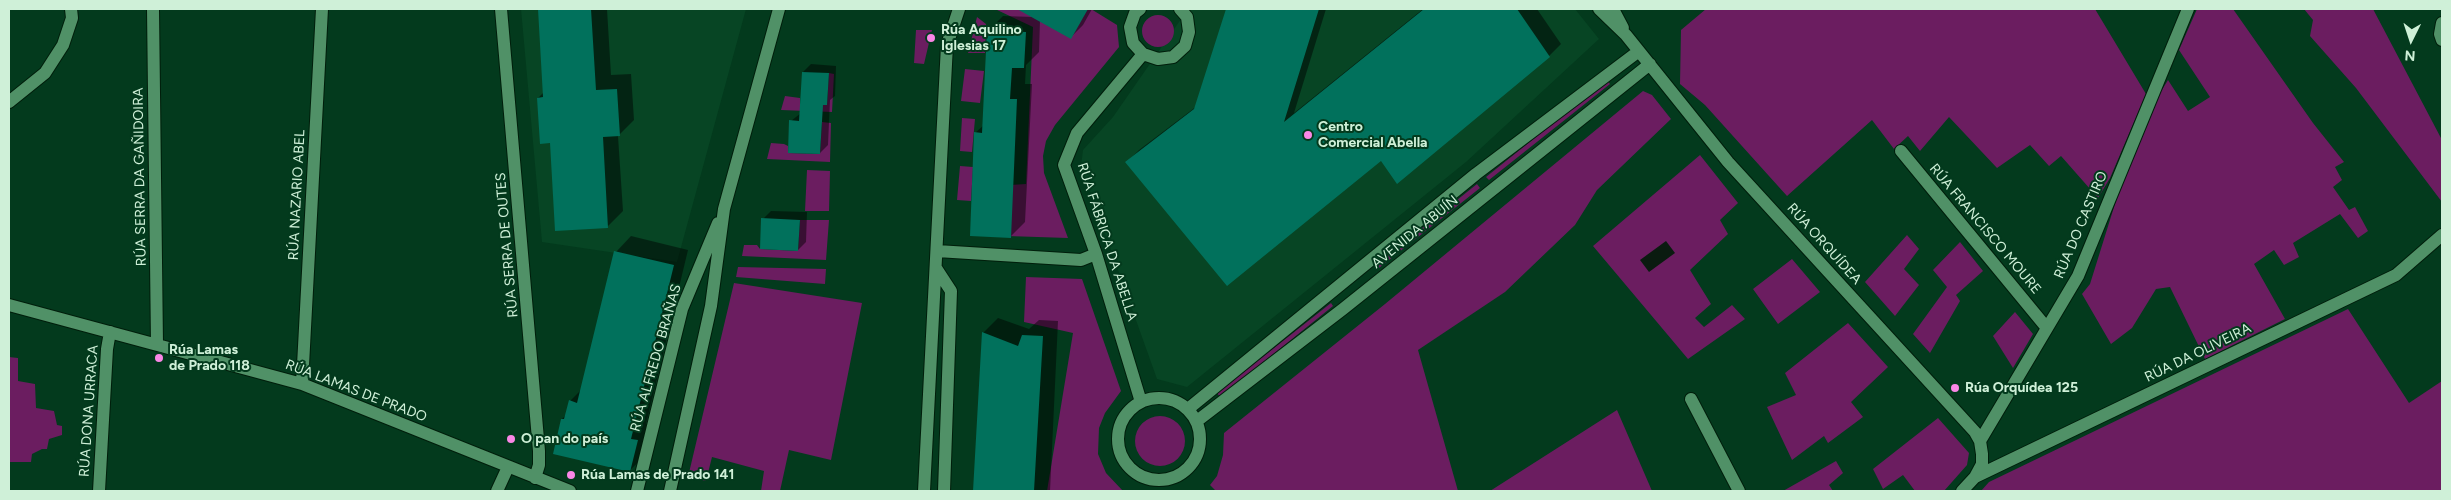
<!DOCTYPE html>
<meta charset="utf-8">
<style>
body{margin:0}
#map{position:relative;width:2451px;height:500px;overflow:hidden;background:#033a1d;font-family:Figtree,sans-serif}
canvas{display:block}
.frame{position:absolute;inset:0;border:10px solid #cff0d8;pointer-events:none}
.north{position:absolute;left:2386px;top:15px;width:50px;height:50px;-webkit-text-stroke:4px #033a1d;paint-order:stroke;rotate:184deg;font-size:14px;font-weight:700;line-height:20px;text-align:center;color:#cff0d8}
.north::after{content:'';display:block;margin:auto;width:18px;height:22px;background:#cff0d8;clip-path:polygon(50% 0,100% 100%,50% 72%,0 100%)}
</style>
<div id="map">
<canvas width="2451" height="500"></canvas>
<div class="frame"></div>
<div class="north">N</div>
</div>
<script>
const ctx = document.querySelector('canvas').getContext('2d');
ctx.lineJoin = 'round';
function fillPath(path, color) { ctx.fillStyle = color; ctx.fill(path, 'evenodd'); }
const shape = rows => new Path2D(rows.map(r => 'M' + r).join(''));
function strokePath(path, color, width, dash) { ctx.strokeStyle = color; ctx.lineWidth = width; ctx.lineCap = dash ? 'butt' : 'round'; ctx.setLineDash(dash || []); ctx.stroke(path); }
function label(font, color, halo, rows, align = 'center') {
  ctx.font = font + ' Figtree,sans-serif'; ctx.lineWidth = 4; ctx.setLineDash([]); ctx.textBaseline = 'middle'; ctx.strokeStyle = halo; ctx.fillStyle = color; for (const [text, x, y, turn = 0] of rows) {
    ctx.save(); ctx.translate(x, y); ctx.rotate((+turn || 0) * Math.PI / 180); ctx.textAlign = isNaN(turn) ? turn : align; if (halo) ctx.strokeText(text, 0, 0); ctx.fillText(text, 0, 0); ctx.restore();
  }
}
fillPath(shape([
 [521,9,746,9,677,262,542,242],
 [1188,9,1575,9,1599,39,1466,162,1187,387,1157,379,1081,166,1083,150,1113,117]
]), '#074524');
fillPath(shape([
 [995,9,1091,9,1117,25,1119,47,1055,125,1046,141,1043,156,1044,173,1068,238,1007,236,1010,185,1026,184,1033,27],
 [1706,9,2095,9,2146,94,2110,178,2098,198,2061,156,2049,166,2030,145,1997,168,1949,117,1920,151,1908,136,1894,149,1872,120,1787,196,1705,105,1680,84,1681,30],
 [2197,9,2233,9,2313,123,2344,162,2335,167,2342,180,2333,187,2349,210,2355,207,2368,231,2358,238,2340,214,2293,243,2299,257,2284,265,2274,250,2254,264,2285,319,2205,359,2170,287,2156,289,2132,328,2111,344,2082,294,2090,284,2119,191,2152,106,2168,80,2188,111,2210,97,2179,50],
 [2304,9,2373,9,2442,140,2442,202,2356,88,2310,36,2313,20],
 '1142 31a16 16 0 1 1 32 0a16 16 0 1 1-32 0Z',
 [977,17,986,24,985,53,968,53],
 [916,30,932,30,924,64,914,63],
 [965,69,984,71,980,103,961,101],
 [829,73,834,74,832,112,781,110,785,96,800,98,800,104,827,105],
 [1607,80,1610,84,1489,180,1486,177],
 [1643,91,1652,95,1671,119,1597,190,1575,225,1505,292,1418,350,1458,491,1216,491,1210,485,1217,476,1223,455,1224,433,1385,304],
 [962,118,975,119,972,152,960,151],
 [822,122,831,123,830,162,767,159,771,143,784,144,788,146,788,153,820,154],
 [1700,155,1738,203,1720,220,1728,234,1690,270,1711,304,1695,318,1704,327,1732,305,1745,319,1688,359,1593,246],
 [960,166,973,167,971,201,957,200],
 [807,170,830,171,829,211,805,211],
 [1477,184,1480,188,1379,268,1376,265],
 [800,220,829,220,826,260,742,256,744,245,757,245,760,249,798,251],
 [1907,235,1919,249,1904,269,1919,285,1895,316,1865,282],
 [1960,242,1983,271,1956,295,1960,301,1930,353,1913,334,1947,287,1933,270],
 [1792,259,1820,292,1778,324,1753,289],
 [738,267,826,269,825,284,736,277],
 [1026,277,1082,279,1121,391,1105,413,1099,428,1098,454,1106,473,1123,491,1047,491,1073,333,1024,322],
 [734,283,862,303,831,460,789,450,780,491,761,491,764,471,712,457,706,481,688,477],
 [1331,303,1333,306,1220,397,1217,393],
 [2348,309,2409,403,2442,381,2442,491,1981,491,1989,482],
 [2015,312,2033,334,2013,368,1993,336],
 [1848,323,1888,367,1851,402,1863,417,1828,443,1824,436,1792,460,1767,407,1796,395,1785,373],
 [9,357,18,358,18,381,35,384,36,408,54,411,57,425,62,426,62,435,49,439,47,449,42,449,32,454,31,462,9,462],
 [1617,410,1652,491,1490,491],
 '1135 441a25 25 0 1 1 50 0a25 25 0 1 1-50 0Z',
 [1938,418,1969,453,1967,465,1944,491,1915,491,1903,475,1883,489,1873,469],
 [1836,461,1843,473,1829,485,1833,491,1783,491]
]), '#6b1d60');
fillPath(shape([
 [1666,241,1675,253,1649,272,1640,260]
]), '#0a1b10');
fillPath(shape([
 [539,9,607,9,611,75,631,74,634,120,618,136,623,211,608,226,551,142,538,98,544,92],
 [1019,9,1092,9,1083,25,1071,37,1040,20,1039,52,1026,65,1025,84,1032,84,1025,222,1010,237,975,133,984,125,988,31,1003,16,1034,17],
 [1227,9,1326,9,1294,113,1423,9,1537,9,1561,44,1549,56,1381,159,1127,162,1139,150,1197,106],
 [811,64,836,66,835,96,830,100,828,145,820,153,791,121,801,113,803,72],
 [771,211,807,212,806,242,798,250,763,219],
 [631,236,688,250,646,424,652,425,645,456,629,471,562,419,566,415,570,401,582,389,616,252],
 [998,318,1029,329,1039,320,1058,321,1050,491,974,491,983,333]
]), '#0007');
fillPath(shape([
 [538,9,591,9,596,90,617,89,620,136,603,137,608,228,555,231,550,143,540,144,537,98,543,97],
 [1017,9,1088,9,1071,39],
 [1226,9,1319,9,1284,122,1424,9,1517,9,1550,57,1397,184,1381,161,1227,286,1125,162,1194,109],
 [987,30,1026,32,1024,68,1012,68,1010,99,1017,99,1011,238,970,236,974,132,982,133],
 [802,72,829,73,827,105,823,105,820,154,788,153,789,120,799,121],
 [761,218,800,220,798,251,760,249],
 [614,251,674,265,631,439,638,440,630,472,553,454,561,419,564,419,569,400,577,403],
 [982,332,1018,346,1022,335,1043,336,1034,491,973,491]
]), '#01715c');
const minor = shape([
 [153,9,157,344],
 [501,9,539,451,539,465,535,478],
 [1140,9,1135,13,1130,27,1133,43,1143,54,1158,59,1173,57,1185,46,1189,32,1187,17,1180,9],
 [1599,9,1626,35,1728,162,1975,432,1980,441,1982,454,1982,464,1975,477],
 [1613,9,1623,28],
 [2442,23,2440,34,2442,40],
 [9,102,45,73,63,45,72,18,71,9],
 [1901,151,2046,327],
 [937,251,1081,260,1096,254],
 [936,268,951,291,944,491],
 [9,305,302,384,570,491],
 [302,384,322,9],
 '1118 439a41 41 0 1 1 82 0a41 41 0 1 1-82 0Z',
 [1691,399,1739,491],
 [1141,402,1096,254,1064,165,1077,133,1143,54],
 [1188,409,1476,174,1639,51],
 [1197,421,1343,309,1650,64],
 [1980,441,2078,276,2188,9],
 [99,491,107,349,110,332],
 [497,491,508,467],
 [637,491,682,309,718,223],
 [670,491,711,306,724,209,779,9],
 [924,491,947,45,959,9],
 [1962,491,1975,477,2396,275,2442,235]
]);
strokePath(minor, '#001e0b', 14);
strokePath(minor, '#509167', 12);
for (const [x, y, r, color] of [
 [931,38,5,"#fa87e6"],
 [1308,135,5,"#fa87e6"],
 [159,358,5,"#fa87e6"],
 [1955,388,5,"#fa87e6"],
 [511,439,5,"#fa87e6"],
 [571,475,5,"#fa87e6"]
]) { const dot = new Path2D(); dot.arc(x, y, r, 0, 2 * Math.PI); ctx.fillStyle = color; ctx.fill(dot); strokePath(dot, '#033a1d', 2); }
label('bold 14px', '#cff0d8', '#033a1d', [
 ["Rúa Aquilino",941,30],
 ["Iglesias 17",941,46],
 ["Centro",1318,127],
 ["Comercial Abella",1318,143],
 ["Rúa Lamas",169,350],
 ["de Prado 118",169,366],
 ["Rúa Orquídea 125",1965,388],
 ["O pan do país",521,439],
 ["Rúa Lamas de Prado 141",581,475]
], 'left');
label('14px', '#cff0d8', '#033a1d', [
 ["RÚA SERRA DA GAÑIDOIRA",140,177,-91],
 ["RÚA NAZARIO ABEL",297,195,-87],
 ["RÚA DO CASTIRO",2081,225,-67],
 ["RÚA FRANCISCO MOURE",1985,229,50],
 ["AVENIDA ABUÍN",1415,232,-39],
 ["RÚA FÁBRICA DA ABELLA",1107,242,72],
 ["RÚA ORQUÍDEA",1824,244,48],
 ["RÚA SERRA DE OUTES",507,245,-95],
 ["RÚA DA OLIVEIRA",2198,353,-26],
 ["RÚA ALFREDO BRAÑAS",656,358,-74],
 ["RÚA LAMAS DE PRADO",356,391,21],
 ["RÚA DONA URRACA",89,411,-86]
]);
</script>
